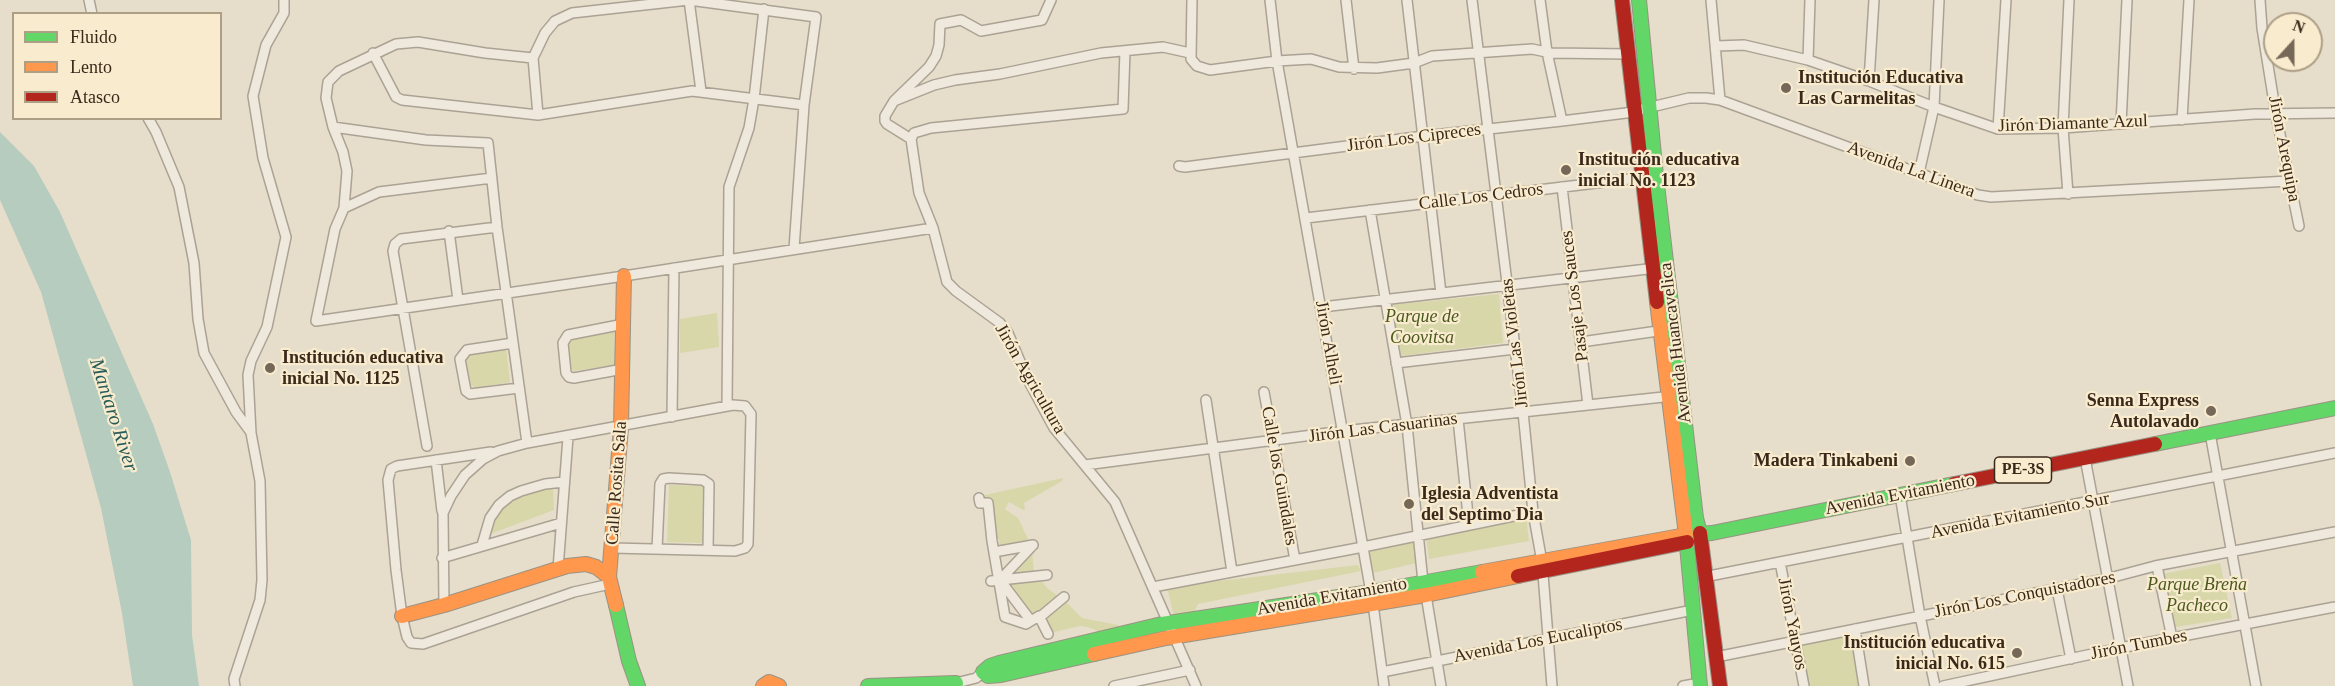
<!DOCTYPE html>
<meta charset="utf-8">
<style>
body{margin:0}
#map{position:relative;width:2335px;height:686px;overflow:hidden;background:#e6deca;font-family:"Times New Roman",serif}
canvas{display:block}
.legend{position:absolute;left:12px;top:12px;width:210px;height:108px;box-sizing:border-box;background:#f9ecce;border:2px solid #ad9e86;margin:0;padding:8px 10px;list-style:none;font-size:18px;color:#3a291b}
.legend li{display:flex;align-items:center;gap:12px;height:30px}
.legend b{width:30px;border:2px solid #ad9e86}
.north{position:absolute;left:2263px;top:12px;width:60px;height:60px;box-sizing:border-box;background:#f9ecce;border:2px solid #ad9e86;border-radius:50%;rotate:21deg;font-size:16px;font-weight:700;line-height:24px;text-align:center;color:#3a291b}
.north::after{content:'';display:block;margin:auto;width:21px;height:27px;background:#766858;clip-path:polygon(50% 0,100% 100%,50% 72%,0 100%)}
</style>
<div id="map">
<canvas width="2335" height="686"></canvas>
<ul class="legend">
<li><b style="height:8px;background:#63d668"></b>Fluido</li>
<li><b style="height:8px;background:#ff974d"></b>Lento</li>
<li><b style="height:8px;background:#b3261e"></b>Atasco</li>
</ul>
<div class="north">N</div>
</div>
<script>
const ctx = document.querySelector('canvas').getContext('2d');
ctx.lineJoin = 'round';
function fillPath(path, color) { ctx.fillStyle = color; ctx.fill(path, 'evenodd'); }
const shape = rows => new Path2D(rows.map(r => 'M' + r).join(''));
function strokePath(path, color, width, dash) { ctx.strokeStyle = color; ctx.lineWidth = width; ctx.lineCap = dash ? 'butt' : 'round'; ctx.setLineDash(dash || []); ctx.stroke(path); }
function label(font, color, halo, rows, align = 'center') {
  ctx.font = font + ' "Times New Roman",serif'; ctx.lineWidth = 4.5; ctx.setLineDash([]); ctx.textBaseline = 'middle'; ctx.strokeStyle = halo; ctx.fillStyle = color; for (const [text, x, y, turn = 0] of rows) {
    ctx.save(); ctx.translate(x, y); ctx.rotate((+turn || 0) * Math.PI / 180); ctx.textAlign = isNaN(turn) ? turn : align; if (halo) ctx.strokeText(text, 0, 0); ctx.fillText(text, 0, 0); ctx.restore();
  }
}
fillPath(shape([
 [1499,294,1503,343,1400,356,1391,305],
 [717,313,719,347,680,353,680,319],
 [614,330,615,365,574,371,570,368,566,341,569,337],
 [506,348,510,382,476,388,471,385,465,358,469,353],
 [1063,478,1062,481,1024,503,1025,509,1023,510,1009,502,1005,509,1018,518,1029,541,1028,544,1000,550,999,539,993,540,989,502,981,503,980,496],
 [553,485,554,510,485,536,492,517,519,493],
 [669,485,703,486,702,543,667,542],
 [1526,516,1529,541,1429,559,1426,537],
 [1414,542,1417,563,1373,573,1368,551],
 [1032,549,1034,572,1006,576],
 [2220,563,2232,618,2170,628,2162,574],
 [1358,565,1361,571,1198,604,1192,617,1175,621,1167,587],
 [1040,579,1047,588,1062,599,1031,617,1008,585,1009,582],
 [1064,600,1082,618,1118,625,1120,629,1102,633,1088,627,1080,626,1050,633,1044,617],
 [1851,635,1860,686,1808,686,1799,645]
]), '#d7d7aa');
fillPath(shape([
 [0,132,34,166,60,212,153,424,170,472,191,540,192,635,199,686,133,686,122,613,101,508,41,292,0,200]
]), '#b6ccbe');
const street = shape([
 [89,0,92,14],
 [689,0,701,91],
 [1192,0,1191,59,1197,66,1210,70,1277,61,1311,59,1339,67,1377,68,1414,63,1432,56,1532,49,1551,53,1629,54],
 [1270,0,1277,61,1373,604,1384,686],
 [1346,0,1354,69],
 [1407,0,1441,293],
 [1472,0,1523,412,1533,512,1542,562,1552,686],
 [1540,0,1547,52,1562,121],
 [1711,0,1720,100],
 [2260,0,2262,28,2276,115,2299,226],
 [1716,46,1744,45,1808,60,1869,81,1934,107,1998,129,2063,128,2255,114,2335,113],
 [1125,51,1123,109,931,128,914,133,911,139,919,193,933,228,947,282,956,291,1000,323,1008,333,1027,378,1054,428,1115,502,1196,686],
 [373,53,396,97,402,100,538,115,692,91,804,105],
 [1808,60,1810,0],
 [1869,81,1874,0],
 [894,101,934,85,955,80,1000,74,1101,53,1163,47,1190,53],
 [538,115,533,58,545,33,555,21,572,13,689,0,816,17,804,105,794,249],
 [148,118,156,132,179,187,194,263,198,319,204,353,236,412,250,431],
 [2182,120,2189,0],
 [2121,124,2127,0],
 [333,127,426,140,488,143,497,227,527,443],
 [1998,129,2006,0],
 [911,139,887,124,885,121,885,116,894,101,929,67,936,56,939,45,940,24,961,20,981,31,1042,20,1051,0],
 [1179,166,1185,167,1424,136,1562,121,1626,113,1689,98,1706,98,1720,100,1978,195,1991,197,2289,181],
 [1919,173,1934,107,1939,0],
 [492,178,379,192,344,208,335,229,316,321,624,276,933,228],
 [1562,187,1588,405],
 [2068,194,2063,128,2069,0],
 [344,208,347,171,343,152,333,127,326,98,328,82,339,71,396,44,418,42,485,53,533,58],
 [1370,210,1407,425,1423,582],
 [1306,218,1646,177],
 [449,231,458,300],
 [1322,307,1656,268],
 [1581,342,1665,330],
 [513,343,467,350,460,359,466,391,470,394,519,388],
 [1396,363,1515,349],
 [623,369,574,378,569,377,566,373,563,343,568,335,624,324],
 [1264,392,1295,560],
 [1206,400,1232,572],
 [727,406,729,187,749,128,754,99,764,9],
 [672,417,674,268],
 [1458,419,1469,525],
 [2210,433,2256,686],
 [427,446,393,251,395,244,401,239,497,227],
 [491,452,397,466,391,469,388,480,396,570,402,616,407,637,411,643,423,644,574,592,610,584],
 [2085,458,2128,686],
 [436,460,442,511],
 [1085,465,1343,431,1673,396],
 [1900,495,1920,616,1935,686],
 [979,498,980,503,988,503,992,541,1005,617,1026,624,1039,616,1048,634],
 [482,545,490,518,499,505,510,496,521,491,545,484,564,482],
 [657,549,660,484,663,479,669,478,703,480,709,484,708,550],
 [994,552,1033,545],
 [442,558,561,523],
 [1780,562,1804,686],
 [2157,566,2172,638],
 [558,569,568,437],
 [1704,577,2335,453],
 [991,581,1047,575],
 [1153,587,1363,547,1533,512],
 [2057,589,2071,659],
 [1426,595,1441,686],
 [444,605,443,513,451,496,465,475,483,459,498,451,527,443,733,405,745,406,751,414,748,544,745,548,735,551,612,548],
 [1040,617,1064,597],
 [1031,621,1000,580,1033,545],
 [1855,629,1864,686],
 [1716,657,2106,579,2155,566,2335,532],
 [1382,672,1693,610],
 [235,686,234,679,260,600,262,580,260,481,251,433,248,375,251,361,267,327,286,237,263,158,253,96,266,45,284,13,284,0],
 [953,686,956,683,976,678,983,672],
 [1114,686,1190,670],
 [1683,686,1700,683],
 [1943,686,2120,648,2335,607]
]);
const fast = shape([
 [1639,0,1656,176,1696,518,1700,533],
 [2155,444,2335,408],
 [616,605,629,661,638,686],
 [1094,654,1001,675,988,676,983,672,990,666,999,663,1162,624,1371,592,1482,572],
 [868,686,956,683],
 [1700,686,1686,535,1712,533,1954,484]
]);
const slow = shape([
 [1482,572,1686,535,1657,302],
 [616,605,609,577,621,427,624,276],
 [402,616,444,605,567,566,586,564,596,567,609,577],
 [1094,654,1166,638,1426,595,1518,576],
 [763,686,769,682,779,686]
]);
const jam = shape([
 [1622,0,1657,302],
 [1954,484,2155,444],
 [1700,533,1720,686],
 [1518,576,1687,542]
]);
strokePath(street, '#aba294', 12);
strokePath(fast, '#9a9284', 16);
strokePath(slow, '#9a9284', 16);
strokePath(jam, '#9a9284', 16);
strokePath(street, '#eee8dd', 9);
strokePath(fast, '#63d668', 14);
strokePath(slow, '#ff974d', 14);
strokePath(jam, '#b3261e', 14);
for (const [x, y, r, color] of [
 [1786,88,6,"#766858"],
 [1566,170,6,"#766858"],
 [270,368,6,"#766858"],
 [2211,411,6,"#766858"],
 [1910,461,6,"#766858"],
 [1409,504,6,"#766858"],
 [2017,653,6,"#766858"]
]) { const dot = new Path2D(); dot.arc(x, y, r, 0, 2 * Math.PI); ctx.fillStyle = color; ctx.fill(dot); strokePath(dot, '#f9ecce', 2); }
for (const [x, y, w] of [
 [2023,470,57]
]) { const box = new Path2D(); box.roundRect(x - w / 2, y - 13, w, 26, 4.5); ctx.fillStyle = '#f9ecce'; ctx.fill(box); strokePath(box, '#3a291b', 1.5); }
label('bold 16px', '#3a291b', null, [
 ["PE-3S",2023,470]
]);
label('bold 18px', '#3a291b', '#f9ecce', [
 ["Institución Educativa",1798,78],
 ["Las Carmelitas",1798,99],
 ["Institución educativa",1578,160],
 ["inicial No. 1123",1578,181],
 ["Institución educativa",282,358],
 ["inicial No. 1125",282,379],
 ["Senna Express",2199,401,"right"],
 ["Autolavado",2199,422,"right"],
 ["Madera Tinkabeni",1898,461,"right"],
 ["Iglesia Adventista",1421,494],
 ["del Septimo Dia",1421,515],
 ["Institución educativa",2005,643,"right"],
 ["inicial No. 615",2005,664,"right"]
], 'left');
label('18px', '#3a291b', '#f9ecce', [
 ["Jirón Diamante Azul",2073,124,-2],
 ["Jirón Los Cipreces",1414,138,-7],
 ["Jirón Arequipa",2284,149,79],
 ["Avenida La Linera",1911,170,20],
 ["Calle Los Cedros",1481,197,-7],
 ["Pasaje Los Sauces",1575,296,-97],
 ["Jirón Alheli",1328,343,80],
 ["Jirón Las Violetas",1515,343,-97],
 ["Avenida Huancavelica",1676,343,-97],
 ["Jirón Agricultura",1030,379,60],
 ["Jirón Las Casuarinas",1383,428,-7],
 ["Calle los Guindales",1279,476,80],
 ["Calle Rosita Sala",617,483,-86],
 ["Avenida Evitamiento",1900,495,-11],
 ["Avenida Evitamiento Sur",2020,516,-11],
 ["Jirón Los Conquistadores",2025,595,-11],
 ["Avenida Evitamiento",1332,597,-10],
 ["Jirón Yauyos",1792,624,79],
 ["Avenida Los Eucaliptos",1538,641,-11],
 ["Jirón Tumbes",2139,645,-11]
]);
label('italic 18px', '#4b591f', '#f9ecce', [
 ["Parque de",1422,317],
 ["Coovitsa",1422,338],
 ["Parque Breña",2197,585],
 ["Pacheco",2197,606]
]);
label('italic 20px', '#285c58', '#f9ecce', [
 ["Mantaro River",113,415,72]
]);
</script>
